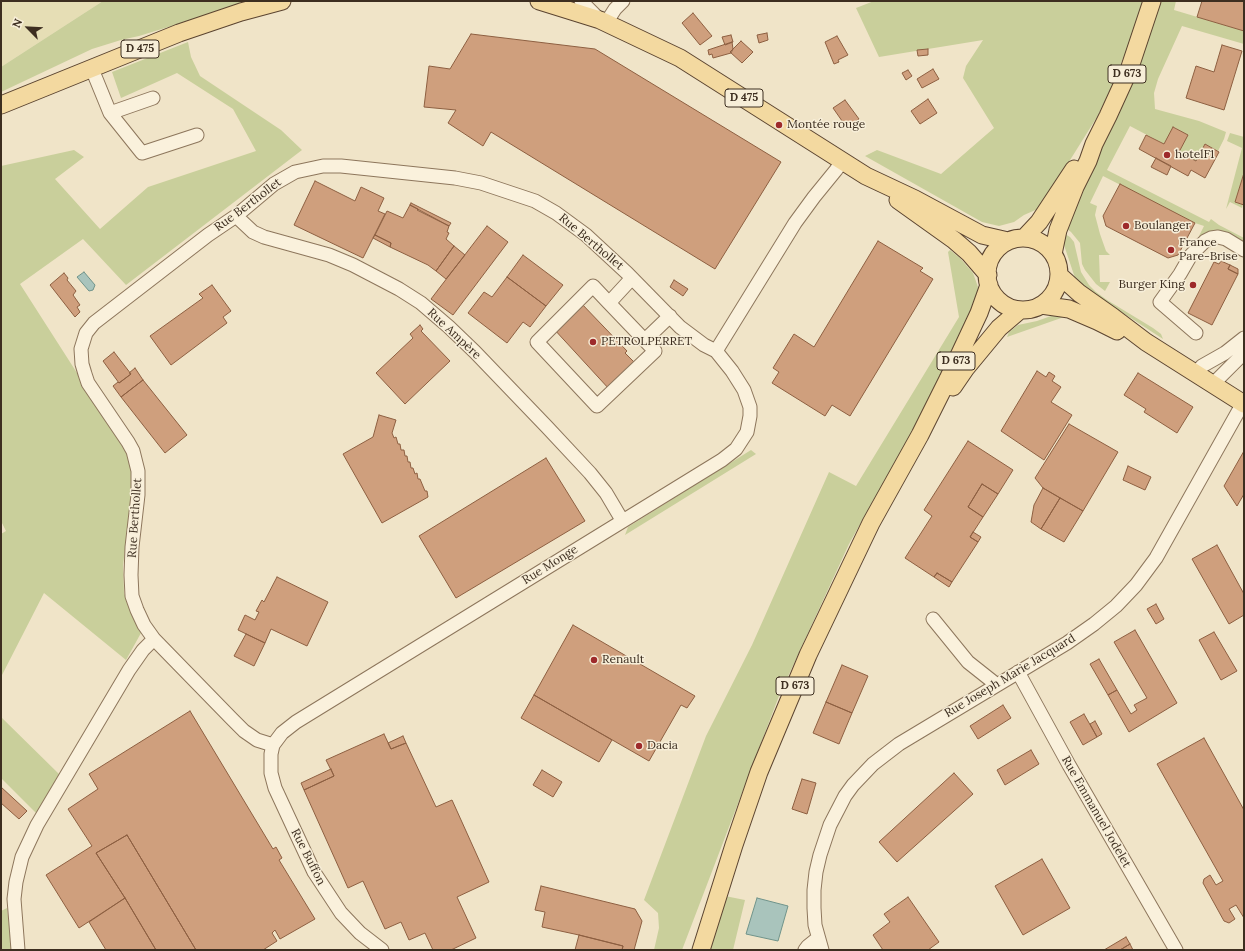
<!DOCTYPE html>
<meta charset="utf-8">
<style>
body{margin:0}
#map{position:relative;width:1245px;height:951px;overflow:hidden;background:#f0e4c8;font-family:Lora,serif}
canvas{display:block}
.frame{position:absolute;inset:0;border:2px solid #3d2e20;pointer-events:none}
.north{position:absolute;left:8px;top:8px;width:40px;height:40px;-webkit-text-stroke:3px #f7eed8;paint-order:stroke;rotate:294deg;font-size:11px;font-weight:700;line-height:16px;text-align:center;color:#3d2e20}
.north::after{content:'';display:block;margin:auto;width:14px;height:18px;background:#3d2e20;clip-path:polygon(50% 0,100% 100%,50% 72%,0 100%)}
</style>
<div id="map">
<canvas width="1245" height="951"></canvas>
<div class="frame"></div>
<div class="north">N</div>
</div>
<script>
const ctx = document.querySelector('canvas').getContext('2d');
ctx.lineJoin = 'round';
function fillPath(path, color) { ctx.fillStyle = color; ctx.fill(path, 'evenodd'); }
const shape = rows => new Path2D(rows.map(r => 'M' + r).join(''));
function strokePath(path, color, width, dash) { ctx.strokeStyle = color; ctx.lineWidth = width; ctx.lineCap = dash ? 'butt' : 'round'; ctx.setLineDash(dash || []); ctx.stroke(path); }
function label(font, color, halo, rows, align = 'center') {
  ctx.font = font + ' Lora,serif'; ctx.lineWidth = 3; ctx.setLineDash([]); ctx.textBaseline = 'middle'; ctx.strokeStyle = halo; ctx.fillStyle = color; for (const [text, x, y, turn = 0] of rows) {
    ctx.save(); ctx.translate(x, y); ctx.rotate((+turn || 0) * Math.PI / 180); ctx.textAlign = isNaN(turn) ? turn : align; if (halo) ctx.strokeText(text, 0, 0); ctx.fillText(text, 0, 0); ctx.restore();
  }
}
fillPath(shape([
 [1,1,103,1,1,67]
]), '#e6deb5');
fillPath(shape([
 [103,1,253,1,139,36,121,40,92,49,1,92,1,67],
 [874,1,1144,1,1129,44,1107,97,1097,117,1040,208,1024,215,1014,222,999,226,982,222,865,156,877,150,941,174,994,128,963,78,966,66,983,40,879,57,856,8],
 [1160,1,1176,1,1174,10,1244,31,1244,44,1182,26,1158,79,1154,93,1155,109,1199,121,1226,132,1224,139,1218,151,1205,144,1196,161,1179,152,1187,135,1174,127,1164,144,1130,126,1107,170,1209,222,1211,219,1219,225,1244,238,1244,244,1199,236,1204,226,1195,223,1103,176,1090,203,1097,206,1095,215,1100,234,1106,251,1110,255,1099,255,1100,282,1110,282,1105,291,1096,284,1085,270,1082,264,1080,243,1071,232,1067,229,1065,222,1154,18],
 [188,42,191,57,200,76,281,130,302,150,126,285,83,239,20,284,127,451,134,479,132,498,123,565,124,593,141,633,126,660,44,593,1,677,1,534,6,531,1,521,1,166,74,150,84,157,55,179,100,229,148,187,256,151,233,109,177,73,121,98,112,72],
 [1230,133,1244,137,1244,173,1235,202,1243,204,1242,208,1230,202,1226,209,1242,148,1227,141],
 [1065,234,1070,237,1074,242,1081,272,1089,285,1096,292,1107,300,1153,328,1161,334,1163,339,1103,300,1083,286,1075,278,1064,245],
 [950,250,960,258,973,273,978,287,977,296,962,336,921,415,849,544,779,696,682,950,654,950,659,928,658,913,644,900,706,736,752,645,829,472,856,486,959,317,948,252],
 [1061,315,1064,317,1007,337,1009,332,1018,325,1037,321,1051,316],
 [751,450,756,454,625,535,628,527],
 [1,717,59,774,37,814,1,778],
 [725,896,745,900,733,950,709,950],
 [7,908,12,950,1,950,1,911]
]), '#c9cf9b');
const water = shape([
 [84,272,95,285,93,290,89,291,77,277,84,272],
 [757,898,788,906,778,941,746,934,757,898]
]);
fillPath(water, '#a9c4bc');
strokePath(water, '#6f938a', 1);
const building = shape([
 [1202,1,1244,1,1244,31,1197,17,1202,1],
 [693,13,712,36,700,45,682,23,693,13],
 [767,33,768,40,759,43,757,35,767,33],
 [471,34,595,49,781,162,715,269,491,132,483,146,448,123,456,110,424,107,429,66,450,69,471,34],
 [731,35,733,42,725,45,722,37,731,35],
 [837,36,848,55,838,60,839,62,834,64,825,42,837,36],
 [741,41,753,52,742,63,730,52,741,41],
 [732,42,733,49,731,53,713,58,712,54,709,55,708,50,732,42],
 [1222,45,1242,51,1224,110,1186,98,1196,66,1214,72,1222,45],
 [928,49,928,55,918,56,917,50,928,49],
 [933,69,939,79,922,88,917,79,933,69],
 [908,70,912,76,906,80,902,73,908,70],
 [928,99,937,113,920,124,911,111,928,99],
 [845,100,859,119,847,128,833,108,845,100],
 [1173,127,1188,135,1179,152,1196,161,1205,144,1219,152,1205,178,1191,170,1188,176,1139,149,1146,135,1164,144,1173,127],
 [1156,158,1171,166,1167,175,1151,167,1156,158],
 [1244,173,1244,205,1235,202,1244,173],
 [315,181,355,201,361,187,384,198,378,211,385,214,363,258,294,225,315,181],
 [1120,184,1195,223,1178,255,1168,258,1106,226,1103,216,1120,184],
 [411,203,451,223,449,226,417,210,418,209,410,205,411,203],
 [410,205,449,226,447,232,449,233,446,239,454,246,436,271,428,265,390,247,391,243,375,235,387,211,403,218,410,205],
 [487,226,508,242,453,315,431,299,487,226],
 [375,235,391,243,390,247,373,238,375,235],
 [878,241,923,268,920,271,933,279,850,416,832,405,825,416,772,383,779,372,773,368,794,334,814,347,878,241],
 [454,246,465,255,446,279,436,271,454,246],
 [523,255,563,285,546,306,507,277,523,255],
 [1221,261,1230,265,1228,269,1238,274,1212,325,1188,313,1214,262,1219,264,1221,261],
 [1230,265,1238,269,1238,274,1228,269,1230,265],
 [64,273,68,278,67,280,76,291,73,295,80,305,77,307,80,312,75,317,50,285,64,273],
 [507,277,546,306,530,327,523,322,507,343,468,313,484,292,492,297,507,277],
 [674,280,688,289,683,296,670,287,674,280],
 [212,285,231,311,223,317,227,323,171,365,150,336,203,298,199,294,212,285],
 [580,302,627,351,625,353,637,365,610,390,553,328,580,302],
 [420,325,423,329,421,331,450,361,405,404,376,373,413,338,410,334,420,325],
 [114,352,131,374,119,383,103,361,114,352],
 [135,368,143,380,121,397,113,386,118,382,119,383,131,374,129,373,135,368],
 [1037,371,1046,377,1049,372,1055,376,1052,381,1061,387,1051,402,1072,415,1044,460,1001,431,1037,371],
 [1138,373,1193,407,1177,433,1144,412,1146,409,1124,395,1138,373],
 [143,380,187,435,165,453,121,397,143,380],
 [379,415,396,420,392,433,394,438,396,437,398,444,400,444,401,450,404,450,405,456,407,456,408,462,410,462,411,468,413,468,415,474,417,473,418,479,420,479,425,491,427,491,428,497,382,523,343,454,373,437,379,415],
 [1069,424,1118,452,1083,511,1043,488,1035,478,1069,424],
 [968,441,1013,470,998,494,982,484,968,507,983,517,970,537,978,542,952,582,937,573,934,577,905,558,932,516,924,510,968,441],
 [1244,451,1244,494,1237,506,1224,486,1244,451],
 [546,458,585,521,456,598,419,536,546,458],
 [1128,466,1151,477,1145,490,1123,480,1128,466],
 [982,484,998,494,983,517,968,507,982,484],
 [1043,488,1060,498,1041,529,1031,522,1034,505,1043,488],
 [1060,498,1083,511,1064,542,1041,529,1060,498],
 [973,532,981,537,978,542,970,537,973,532],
 [1217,545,1244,594,1244,615,1229,624,1192,559,1217,545],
 [937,573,952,582,949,587,934,577,937,573],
 [277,577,328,602,307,646,271,629,265,643,238,630,245,615,255,620,259,612,256,611,262,600,264,602,277,577],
 [1156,604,1164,619,1156,624,1147,609,1156,604],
 [573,625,695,696,687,708,681,705,649,761,534,695,573,625],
 [1135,630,1177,703,1129,732,1108,695,1117,690,1131,714,1137,710,1134,705,1147,698,1114,642,1135,630],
 [1214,632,1237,671,1221,680,1199,640,1214,632],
 [246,634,265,643,254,666,234,656,246,634],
 [1099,659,1117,690,1108,695,1090,664,1099,659],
 [842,665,868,676,852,713,826,702,842,665],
 [534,695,612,740,599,762,521,718,534,695],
 [826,702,852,713,839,744,813,733,826,702],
 [1003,705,1011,718,978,739,970,726,1003,705],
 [190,711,273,849,276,847,282,858,279,860,315,919,280,939,275,930,272,933,277,941,263,950,196,950,127,835,96,853,125,898,79,928,46,875,92,846,68,809,98,789,89,774,190,711],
 [1084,714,1097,737,1083,745,1070,722,1084,714],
 [1095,721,1102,734,1097,737,1090,724,1095,721],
 [384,734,391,749,406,743,436,807,452,800,489,882,457,897,476,938,451,950,433,950,425,933,409,940,401,922,385,929,363,881,348,888,304,790,334,776,326,760,384,734],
 [403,736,406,743,391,749,388,743,403,736],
 [1204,738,1244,810,1244,918,1236,905,1229,909,1235,919,1229,923,1224,921,1203,883,1204,879,1210,875,1216,885,1223,881,1157,764,1204,738],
 [1031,750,1039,764,1005,785,997,770,1031,750],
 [331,769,334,776,304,790,301,783,331,769],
 [542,770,562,782,553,797,533,785,542,770],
 [954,773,973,794,897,862,879,842,954,773],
 [802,779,816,783,807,814,792,809,802,779],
 [1,787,27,811,19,819,1,803,1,787],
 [127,835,196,950,156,950,125,898,96,853,127,835],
 [1042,859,1070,908,1023,935,995,886,1042,859],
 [541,886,635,909,642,921,634,950,622,950,623,946,579,935,542,927,545,912,535,910,541,886],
 [908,897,939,942,928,950,883,950,873,935,890,922,884,914,908,897],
 [125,898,156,950,106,950,89,922,125,898],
 [579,935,623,946,622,950,575,950,579,935],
 [1126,937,1130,944,1120,950,1104,950,1126,937],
 [1130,944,1133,950,1120,950,1130,944]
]);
fillPath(building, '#cf9f7d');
strokePath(building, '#8d5f41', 1);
const minor = shape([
 [581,1,599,19],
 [606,23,615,9,623,1],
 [92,69,110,113,142,153,197,135],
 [110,113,153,98],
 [236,216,253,232,264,237,329,255,353,265,399,289,421,303,449,327,475,352,547,427,590,473,606,493,622,520],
 [609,303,655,351,597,406,537,342,593,286,609,303,632,278],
 [1196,333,1160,302,1180,274,1191,255,1205,241,1211,238,1218,237,1226,239,1244,250],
 [645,340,670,316],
 [1196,373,1202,366,1225,353,1244,338],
 [1213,384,1244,353],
 [933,619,968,662,997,685],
 [1018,672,1069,765,1176,950],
 [273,745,257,740,244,731,232,719,154,639,144,625,137,610,132,596,131,575,132,547,138,495,138,471,133,451,128,442,88,383,85,374,82,364,81,349,86,333,94,323,208,235,236,216,274,184,295,172,323,166,341,166,455,178,481,183,535,201,556,213,586,235,627,273,680,327,704,345,716,351,795,223,814,197,836,170,843,160],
 [18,950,14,899,16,882,22,857,37,825,129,670,143,650,154,639],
 [382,950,360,933,341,913,314,872,275,788,271,773,271,754,273,745,282,733,296,722,722,460,736,449,747,432,750,416,750,407,744,390,732,371,716,351],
 [805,950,808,946,818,938],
 [822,950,815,925,814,908,814,890,816,872,820,855,830,825,845,796,853,785,873,764,899,744,1067,643,1094,624,1116,606,1136,585,1156,558,1243,403]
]);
const major = shape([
 [539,1,600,20,680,58,866,176,915,199,982,235,1008,241],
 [1,105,179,33,241,12,282,1],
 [898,200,954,240,969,253,988,275],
 [1024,238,1039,222,1074,169],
 '987 274a36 36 0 1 1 72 0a36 36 0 1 1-72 0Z',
 [1053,254,1058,230,1075,187,1088,161,1094,144,1108,116,1129,70,1152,1],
 [1059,275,1079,293,1113,317,1146,342,1244,404],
 [1041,305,1069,309,1097,321,1117,331],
 [953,387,966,368,999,328,1020,310],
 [701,950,734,845,759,772,808,655,871,523,920,435,948,379,979,313,989,285]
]);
strokePath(minor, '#8d765c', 15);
strokePath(major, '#5b4430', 19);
strokePath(minor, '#faf1dc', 13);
strokePath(major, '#f3d9a0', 17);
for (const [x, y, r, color] of [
 [779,125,4,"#9e2a2b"],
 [1167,155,4,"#9e2a2b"],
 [1126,226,4,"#9e2a2b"],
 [1171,250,4,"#9e2a2b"],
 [1193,285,4,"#9e2a2b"],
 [593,342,4,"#9e2a2b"],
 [594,660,4,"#9e2a2b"],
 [639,746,4,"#9e2a2b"]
]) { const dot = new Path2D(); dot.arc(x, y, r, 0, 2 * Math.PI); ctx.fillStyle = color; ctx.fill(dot); strokePath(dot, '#f7eed8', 1.5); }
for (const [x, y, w] of [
 [140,49,38],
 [1127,74,38],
 [744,98,38],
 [956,361,38],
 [795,686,38]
]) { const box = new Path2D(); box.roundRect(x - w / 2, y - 9, w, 18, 3); ctx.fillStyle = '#f7eed8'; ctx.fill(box); strokePath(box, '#3d2e20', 1); }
label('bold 11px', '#3d2e20', null, [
 ["D 475",140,49],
 ["D 673",1127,74],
 ["D 475",744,98],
 ["D 673",956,361],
 ["D 673",795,686]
]);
label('12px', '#3d2e20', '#f7eed8', [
 ["Montée rouge",787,125],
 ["hotelF1",1175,155],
 ["Boulanger",1134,226],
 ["France",1179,243],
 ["Pare-Brise",1179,257],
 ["Burger King",1185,285,"right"],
 ["PETROLPERRET",601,342],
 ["Renault",602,660],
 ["Dacia",647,746]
], 'left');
label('12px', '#3d2e20', '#f7eed8', [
 ["Rue Berthollet",248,205,-37],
 ["Rue Berthollet",591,242,40],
 ["Rue Ampère",454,334,43],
 ["Rue Berthollet",135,518,-86],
 ["Rue Monge",550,565,-32],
 ["Rue Joseph Marie Jacquard",1010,676,-31],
 ["Rue Emmanuel Jodelet",1096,812,60],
 ["Rue Buffon",308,857,63]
]);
</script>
